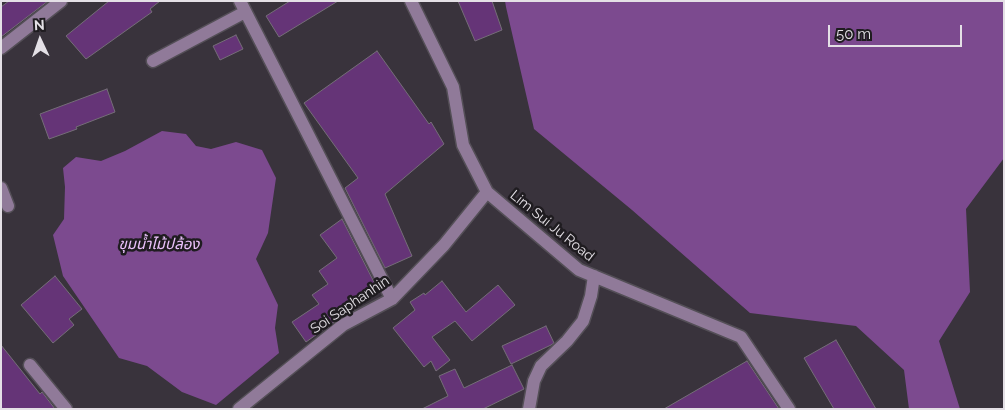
<!DOCTYPE html>
<meta charset="utf-8">
<style>
body{margin:0}
#map{position:relative;width:1005px;height:410px;overflow:hidden;background:#39333c;font-family:Raleway,sans-serif}
canvas{display:block}
.frame{position:absolute;inset:0;border:2px solid #e4e0e6;pointer-events:none}
.north{position:absolute;left:15px;top:15px;width:50px;height:50px;-webkit-text-stroke:4px #1f1c20;paint-order:stroke;rotate:357deg;font-size:14px;font-weight:700;line-height:20px;text-align:center;color:#e4e0e6}
.north::after{content:'';display:block;margin:auto;width:18px;height:22px;background:#e4e0e6;clip-path:polygon(50% 0,100% 100%,50% 72%,0 100%)}
.scale{position:absolute;left:828px;top:25px;width:134px;height:22px;box-sizing:border-box;border:2px solid #e4e0e6;border-top:0;padding-left:6px;font-size:15px;line-height:18px;white-space:nowrap;color:#e4e0e6;-webkit-text-stroke:4px #1f1c20;paint-order:stroke}
</style>
<div id="map">
<canvas width="1005" height="410"></canvas>
<div class="frame"></div>
<div class="north">N</div>
<div class="scale">50 m</div>
</div>
<script>
const ctx = document.querySelector('canvas').getContext('2d');
ctx.lineJoin = 'round';
function fillPath(path, color) { ctx.fillStyle = color; ctx.fill(path, 'evenodd'); }
const shape = rows => new Path2D(rows.map(r => 'M' + r).join(''));
function strokePath(path, color, width, dash) { ctx.strokeStyle = color; ctx.lineWidth = width; ctx.lineCap = dash ? 'butt' : 'round'; ctx.setLineDash(dash || []); ctx.stroke(path); }
function label(font, color, halo, rows, align = 'center') {
  ctx.font = font + ' Raleway,"Noto Sans Thai",sans-serif'; ctx.lineWidth = 5; ctx.setLineDash([]); ctx.textBaseline = 'middle'; ctx.strokeStyle = halo; ctx.fillStyle = color; for (const [text, x, y, turn = 0] of rows) {
    ctx.save(); ctx.translate(x, y); ctx.rotate((+turn || 0) * Math.PI / 180); ctx.textAlign = isNaN(turn) ? turn : align; if (halo) ctx.strokeText(text, 0, 0); ctx.fillText(text, 0, 0); ctx.restore();
  }
}
fillPath(shape([
 [505,1,1004,1,1004,158,966,209,970,292,939,341,960,409,909,409,904,370,856,326,750,313,632,210,534,129,506,7],
 [162,131,186,134,196,146,211,149,236,142,262,150,276,178,268,233,256,259,278,305,275,328,279,353,216,405,182,392,147,366,119,358,63,276,53,235,64,219,65,187,63,168,76,157,101,161,125,151]
]), '#7c4a8f');
const building = shape([
 [9,1,48,1,1,37,1,7,9,1],
 [109,1,160,1,150,9,152,12,86,59,66,36,109,1],
 [290,1,338,1,279,37,266,16,290,1],
 [458,1,492,1,502,30,475,41,458,1],
 [236,35,243,49,220,60,213,46,236,35],
 [377,51,429,124,431,122,444,144,385,194,412,256,385,268,345,188,358,178,304,103,377,51],
 [107,89,115,112,76,127,77,129,49,139,40,114,107,89],
 [342,219,379,292,350,312,338,319,306,342,292,322,319,304,312,295,328,284,319,271,337,258,320,235,342,219],
 [55,276,82,309,69,319,74,325,53,343,21,305,55,276],
 [442,281,466,312,498,285,515,305,472,341,455,321,432,337,450,360,436,371,431,361,424,367,393,328,415,310,410,302,424,293,425,295,442,281],
 [546,326,554,343,551,345,511,364,502,346,546,326],
 [836,340,876,409,834,409,804,358,836,340],
 [1,345,40,394,42,392,55,409,1,409,1,345],
 [747,361,779,409,664,409,747,361],
 [512,365,524,389,483,409,422,409,448,396,439,376,455,369,464,388,512,365]
]);
fillPath(building, '#653477');
strokePath(building, '#756e78', 1);
const minor = shape([
 [240,1,392,299],
 [411,1,453,87,463,145,487,192,579,270,741,337,789,409],
 [1,48,61,1],
 [153,61,245,12],
 [1,188,8,206],
 [30,365,66,409],
 [239,409,343,325,392,299,444,245,487,192],
 [529,409,534,381,541,366,567,341,583,321,591,296,594,276]
]);
strokePath(minor, '#544f57', 15);
strokePath(minor, '#907a99', 12);
label('14px', '#e4e0e6', '#1f1c20', [
 ["Lim Sui Ju Road",552,226,39],
 ["Soi Saphanhin",350,305,-34]
]);
label('italic 15px', '#ebc2fc', '#1f1c20', [
 ["ขุมน้ำไม้ปล้อง",159,244]
]);
</script>
